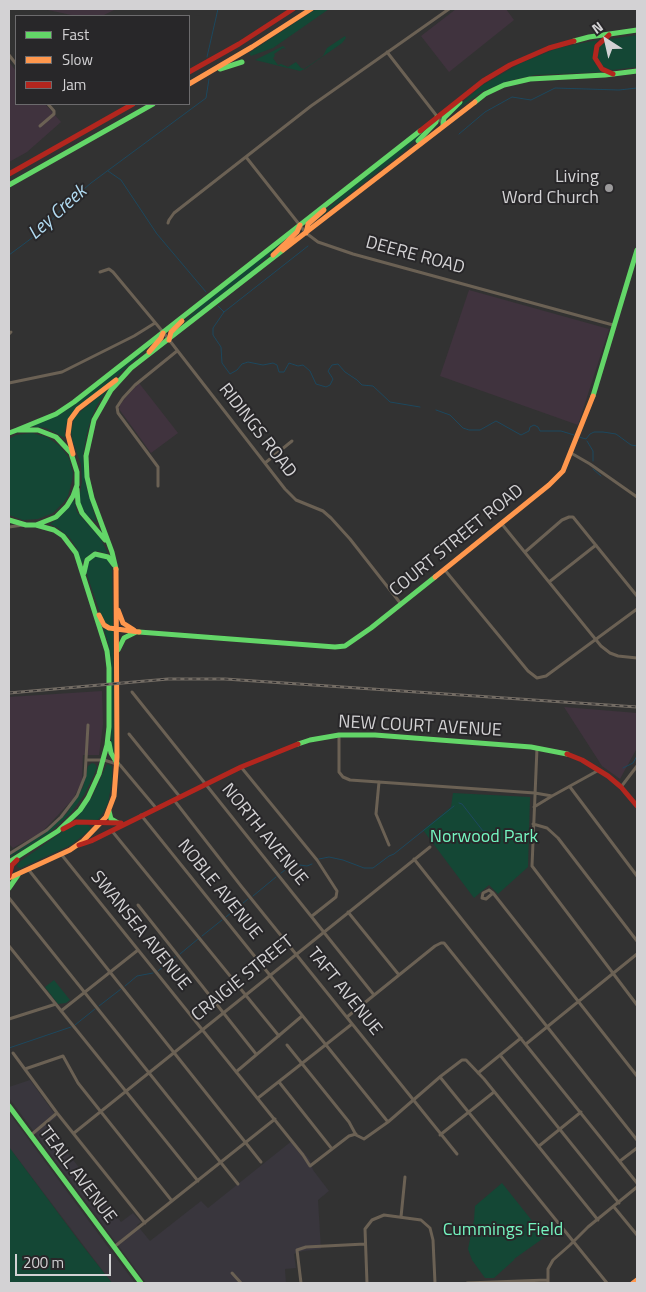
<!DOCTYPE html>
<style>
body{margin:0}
#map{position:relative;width:646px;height:1292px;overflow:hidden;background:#323232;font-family:"Titillium Web",sans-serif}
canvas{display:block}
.frame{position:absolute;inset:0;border:10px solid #d3d2d4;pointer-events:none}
.legend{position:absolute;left:15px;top:15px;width:175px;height:90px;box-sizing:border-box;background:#282729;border:1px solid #6c6b6d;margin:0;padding:6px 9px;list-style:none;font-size:15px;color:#d3d2d4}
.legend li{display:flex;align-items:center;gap:10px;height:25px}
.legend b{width:25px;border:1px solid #6c6b6d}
.north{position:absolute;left:581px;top:15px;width:50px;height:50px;-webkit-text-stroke:4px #282729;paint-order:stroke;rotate:325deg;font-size:14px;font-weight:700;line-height:20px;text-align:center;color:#d3d2d4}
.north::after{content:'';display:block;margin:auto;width:18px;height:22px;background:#d3d2d4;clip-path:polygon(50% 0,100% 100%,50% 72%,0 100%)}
.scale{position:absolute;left:15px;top:1254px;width:96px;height:22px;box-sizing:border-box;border:2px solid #d3d2d4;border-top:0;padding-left:6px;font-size:15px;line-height:18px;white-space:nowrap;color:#d3d2d4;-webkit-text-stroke:4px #282729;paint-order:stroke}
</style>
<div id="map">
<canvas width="646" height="1292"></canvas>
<div class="frame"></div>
<ul class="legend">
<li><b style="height:6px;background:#63d668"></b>Fast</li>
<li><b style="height:6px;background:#ff974d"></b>Slow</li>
<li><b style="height:6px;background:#b3261e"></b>Jam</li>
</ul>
<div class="north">N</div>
<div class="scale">200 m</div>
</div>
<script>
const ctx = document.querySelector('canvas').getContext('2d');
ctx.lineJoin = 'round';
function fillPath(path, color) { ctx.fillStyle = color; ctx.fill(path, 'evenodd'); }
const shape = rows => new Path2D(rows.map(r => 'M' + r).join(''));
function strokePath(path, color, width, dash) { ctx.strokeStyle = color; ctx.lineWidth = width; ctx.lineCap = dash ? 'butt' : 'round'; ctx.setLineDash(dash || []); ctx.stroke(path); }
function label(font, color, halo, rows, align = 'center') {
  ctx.font = font + ' "Titillium Web",sans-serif'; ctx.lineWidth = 4; ctx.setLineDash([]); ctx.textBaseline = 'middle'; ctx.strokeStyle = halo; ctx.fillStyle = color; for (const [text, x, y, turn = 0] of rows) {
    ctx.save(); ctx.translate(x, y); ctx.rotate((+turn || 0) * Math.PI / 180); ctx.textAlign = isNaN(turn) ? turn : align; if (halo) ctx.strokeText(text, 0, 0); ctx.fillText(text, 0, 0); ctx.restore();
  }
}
fillPath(shape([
 [30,1080,57,1117,47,1124,60,1143,121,1222,133,1213,141,1222,137,1225,150,1241,201,1201,208,1208,293,1140,310,1160,313,1170,329,1191,318,1200,321,1249,303,1251,294,1254,296,1268,285,1269,286,1283,146,1283,9,1098,9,1087],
 [9,1113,114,1255,135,1283,112,1283,9,1147]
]), '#39363d');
fillPath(shape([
 [43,9,116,9,102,16,76,16],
 [456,9,506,9,514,20,449,72,421,36],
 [9,62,16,71,16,104,45,104,61,122,27,152,9,162],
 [469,290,609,329,578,425,440,376],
 [139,383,178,433,151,453,119,409,120,405,126,397],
 [102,691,103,724,99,755,83,755,82,781,73,799,42,832,13,848,9,844,9,697],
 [564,707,637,713,637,748,620,779,602,766]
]), '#40333e');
fillPath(shape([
 [316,9,329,9,273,48,251,56,249,53],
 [637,35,637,67,612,70,602,66,597,57,600,45,610,39],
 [345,36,346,38,342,43,305,69,300,71,255,60,283,46,286,49,283,48,274,54,275,56,273,58,278,65,281,64,288,67,296,62,301,68,304,69,323,56,327,48],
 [598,40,594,46,593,55,595,64,604,72,535,75,508,81,481,92,447,117,481,86,521,63,558,48],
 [433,124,403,152,310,225,350,188],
 [294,232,253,270,172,332,205,302],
 [157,340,68,419,65,430,65,438,46,428,30,426,67,410],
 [108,389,97,405,91,419,87,433,83,455,86,486,97,523,85,514,81,507,79,499,82,482,81,464,73,442,71,432,74,418,80,412],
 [32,433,47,437,60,446,69,458,73,473,72,481,68,496,64,502,53,513,38,519,23,520,9,515,9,439,16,435],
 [74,500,77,512,101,539,108,554,98,551,93,552,85,558,82,564,77,549,70,538,58,528,50,524,60,517],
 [95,556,107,559,112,568,113,628,103,621,86,572,87,563],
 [103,626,113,631,114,754,111,746,111,662,109,646],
 [92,763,95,764,97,767,94,775,84,795,70,814,48,834,9,858,9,856,44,834,67,813,83,787,88,766],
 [107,764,112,766,112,781,108,803,103,813,97,821,75,820,92,797],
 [453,793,530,797,528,867,498,894,489,885,474,898,423,830,451,807],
 [77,824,87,824,90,827,91,829,71,845,21,868,17,867,18,863,69,827],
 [54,980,70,1000,66,1003,58,1004,45,987],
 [9,1147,79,1241,112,1283,9,1283],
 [502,1183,545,1237,514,1259,514,1260,494,1278,485,1278,472,1260,468,1249,474,1220,475,1206]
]), '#144735');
strokePath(shape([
 [207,57,218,9],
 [459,134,485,112,512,97,531,100,555,88,619,90,637,88],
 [108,171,121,180,157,234,206,292],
 [9,255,44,229,63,207,91,183,206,98,209,79],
 [218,306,224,312,213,328,213,335,221,347,222,363,230,374,237,370,242,364,248,362,263,365,273,363,277,365,279,372,284,372,289,363,298,366,303,365,310,371,316,384,326,387,330,385,333,379,328,371,332,365,338,364,345,372,357,380,362,385,373,386,390,402,420,407],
 [224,312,308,246],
 [436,410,450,415,463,428,469,430,480,430,496,421,521,435,529,431,530,427,534,425,538,427,540,431,561,431,574,435],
 [579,437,586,439,590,434,594,432,603,432,616,434,631,445,637,446],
 [587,441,593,451,593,461],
 [593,469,601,476],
 [623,768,633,763,637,756],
 [459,803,462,804,483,831,486,831],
 [319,859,329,857,343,860,364,868,373,868,389,856,394,854,454,806],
 [281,873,293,864,307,866,312,864],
 [253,896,276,877],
 [226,917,248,899],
 [202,936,222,920],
 [180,954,198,939],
 [158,971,175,957],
 [125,986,137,976,153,973],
 [99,1006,121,989],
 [75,1025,95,1009],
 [9,1048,71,1027]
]), '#1d485e', 1);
strokePath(shape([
 [387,52,443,124],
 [9,55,16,64],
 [40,126,54,114,54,111,48,104],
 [246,157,306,233,318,242,353,254,613,325],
 [168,223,169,220,174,213,311,106,449,9],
 [100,272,109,269,113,272,163,332,285,489,296,500,323,511,331,518,350,539,401,604],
 [9,334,11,332],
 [9,383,62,372,134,336,155,323],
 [571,453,590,464,637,497],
 [265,463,292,441],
 [158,486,158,467,118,413,117,407,123,398,135,385,177,351],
 [501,523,601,646,610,653,618,656,637,658],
 [9,527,23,525],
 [525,552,562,520,569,517,573,517,637,596],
 [444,569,528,671,537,678,546,676,637,609],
 [549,582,596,545],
 [132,692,374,995],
 [129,734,180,797],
 [339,735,339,772,343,777,350,780,535,793,552,796,599,770],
 [537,748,532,866,637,1005],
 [86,760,104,760,120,765,156,808],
 [241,767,317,860,337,891,336,897,312,916],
 [379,782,376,814,389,845],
 [570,787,637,876],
 [621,787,637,766],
 [174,800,241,886,457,1154],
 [534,807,552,796],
 [141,815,388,1122],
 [533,824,547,828,558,838,637,941],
 [112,831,279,1036],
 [9,854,47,830,61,817,77,796,85,776,88,725],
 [61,854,303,1155,310,1166,349,1136,356,1134],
 [414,859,637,1140],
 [28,869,261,1162],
 [489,890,493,893,486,899,482,898,483,893,489,890],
 [493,893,637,1076],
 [9,898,238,1184],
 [138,905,256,1054],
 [348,912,399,975],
 [9,946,198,1181],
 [61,1011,138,950],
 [347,1017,435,946,441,943,444,943,637,1183],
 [9,1019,56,1004],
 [526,1044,637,954],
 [287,1045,349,1122,356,1135,364,1139,388,1122,441,1076,462,1060,466,1060,484,1079,598,1220],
 [13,1053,57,1113,145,1223],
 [500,1055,619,1203],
 [25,1069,63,1056,78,1083,172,1201],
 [236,1072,302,1016],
 [478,1073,521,1038],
 [440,1077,607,1283],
 [279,1082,332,1149],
 [258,1098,352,1024],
 [74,1133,430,847],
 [31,1135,57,1113],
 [440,1135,494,1092],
 [539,1146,581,1112],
 [620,1161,637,1148],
 [614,1207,637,1235],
 [401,1217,405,1177],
 [114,1247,275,1119],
 [232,1273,241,1283],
 [301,1283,297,1250,306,1247,365,1244],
 [367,1283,365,1229,372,1220,384,1215,421,1220,430,1228,433,1240,435,1283],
 [467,1283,547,1280],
 [548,1283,548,1269,553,1260,570,1245,588,1227,637,1187]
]), '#6b6154', 3);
strokePath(shape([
 [574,41,589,37,637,30],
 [220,69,242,62],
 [475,102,485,94,504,85,530,79,605,75,637,71],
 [443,125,444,118,460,102],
 [418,141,436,122,437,117],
 [9,185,153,104],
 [593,396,637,250],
 [17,430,56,414,74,402,420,131],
 [9,433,17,430,38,430,56,437,71,453,77,472,77,485,73,496,67,506,56,517,36,525,26,525,9,520],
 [77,489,78,503,82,513,105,540],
 [116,569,112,552,92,498,87,477,86,456,94,420,111,390,131,368,283,250],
 [84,573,87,560,95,554,108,557,114,565],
 [139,632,335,647,345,646,371,628,435,577],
 [118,650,124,638,136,632],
 [109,743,111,753,117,763],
 [298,744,310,740,339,735,375,735,531,747,567,754],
 [109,811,111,819,118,823],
 [9,862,58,831,80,810,88,798,99,774,107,745,109,727,109,668,107,651,76,553,63,536,54,530,36,525],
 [9,888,18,875],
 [9,1106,141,1283]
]), '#63d668', 5);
strokePath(shape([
 [189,84,252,47,311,9],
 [306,233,308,224,324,210],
 [283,250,475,102],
 [273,255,297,232,300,225],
 [169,340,171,332,182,321],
 [149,352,161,338,163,333],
 [73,454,68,435,70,420,78,409,116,380],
 [435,577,549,485,563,471,593,396],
 [118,610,123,623,134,630],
 [99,615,104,625,109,628,139,632],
 [9,878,70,850,83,841,106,817,114,796,117,757,116,569],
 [633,1283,637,1280]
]), '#ff974d', 5);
strokePath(shape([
 [609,35,597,46,595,58,602,69,613,74],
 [189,72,239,44,293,9],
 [420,131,483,81,510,65,549,48,574,41],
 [9,174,133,104],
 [567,754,582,760,608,776,621,787,637,806],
 [63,829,76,822,121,823],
 [79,845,91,841,241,767,298,744],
 [9,876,12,865,17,860]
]), '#b3261e', 5);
const rail = shape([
 [9,693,168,679,225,679,637,707]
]);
strokePath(rail, '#736c64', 3);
strokePath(rail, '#282729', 1, [4]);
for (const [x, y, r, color] of [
 [609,188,5,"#9b9a9b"]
]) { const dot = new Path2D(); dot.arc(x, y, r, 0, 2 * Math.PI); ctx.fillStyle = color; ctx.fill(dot); strokePath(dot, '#282729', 2); }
label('18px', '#d3d2d4', '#282729', [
 ["Living",599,178],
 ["Word Church",599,199]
], 'right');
label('18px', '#d3d2d4', '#282729', [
 ["DEERE ROAD",415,256,15],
 ["RIDINGS ROAD",257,431,52],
 ["COURT STREET ROAD",457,541,-39],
 ["NEW COURT AVENUE",420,727,3],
 ["NORTH AVENUE",264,835,51],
 ["NOBLE AVENUE",219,890,51],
 ["SWANSEA AVENUE",140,931,51],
 ["CRAIGIE STREET",243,979,-39],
 ["TAFT AVENUE",344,992,51],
 ["TEALL AVENUE",77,1175,53]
]);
label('18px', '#75f5c0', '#282729', [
 ["Norwood Park",484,838],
 ["Cummings Field",503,1231]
]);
label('italic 19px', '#b1dbf2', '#282729', [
 ["Ley Creek",58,213,-42]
]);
</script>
